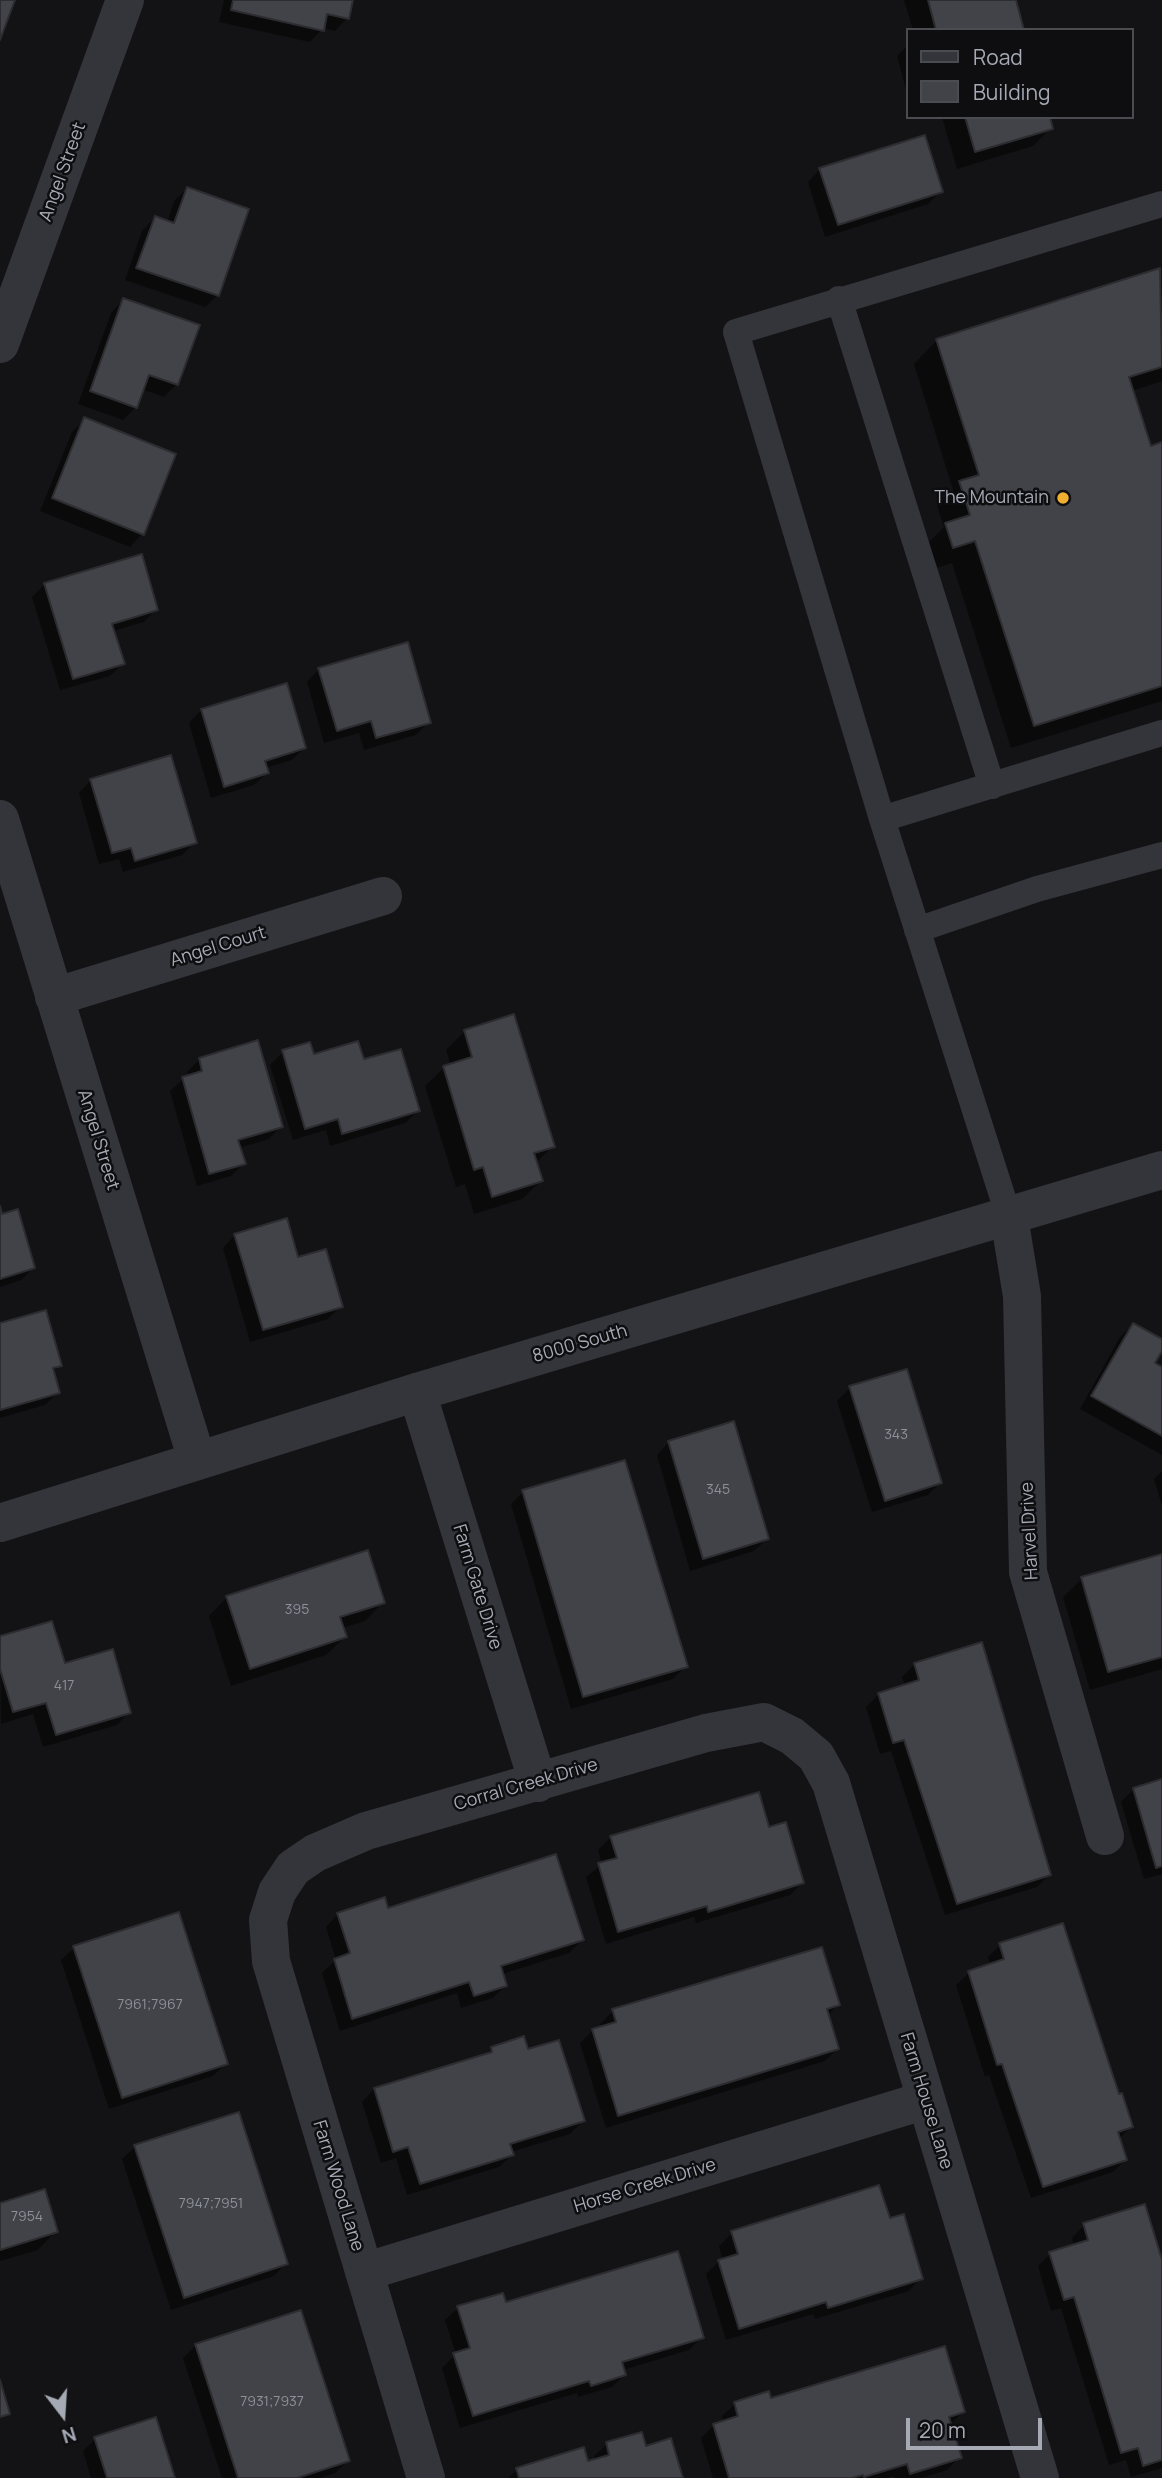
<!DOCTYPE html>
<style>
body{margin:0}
#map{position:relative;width:1162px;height:2478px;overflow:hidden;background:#131315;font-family:Manrope,sans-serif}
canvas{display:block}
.legend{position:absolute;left:906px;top:28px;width:228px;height:91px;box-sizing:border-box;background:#0e0e10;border:2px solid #4a4c52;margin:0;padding:9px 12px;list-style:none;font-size:21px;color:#a5aab5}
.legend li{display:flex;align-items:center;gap:14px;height:35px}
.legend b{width:35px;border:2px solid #4a4c52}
.north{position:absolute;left:28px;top:2380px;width:70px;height:70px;-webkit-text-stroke:5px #0e0e10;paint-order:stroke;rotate:163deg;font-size:19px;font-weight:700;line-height:28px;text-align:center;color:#a5aab5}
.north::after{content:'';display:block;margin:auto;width:24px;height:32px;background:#a5aab5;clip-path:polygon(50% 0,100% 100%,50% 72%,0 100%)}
.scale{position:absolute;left:906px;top:2418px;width:136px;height:32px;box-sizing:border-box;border:4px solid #a5aab5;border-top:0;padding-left:9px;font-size:21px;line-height:24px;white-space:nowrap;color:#a5aab5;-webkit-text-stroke:5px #0e0e10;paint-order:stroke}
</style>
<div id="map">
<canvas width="1162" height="2478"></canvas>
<ul class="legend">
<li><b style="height:9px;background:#34353a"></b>Road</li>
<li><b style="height:19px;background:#424348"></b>Building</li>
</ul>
<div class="north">N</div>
<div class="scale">20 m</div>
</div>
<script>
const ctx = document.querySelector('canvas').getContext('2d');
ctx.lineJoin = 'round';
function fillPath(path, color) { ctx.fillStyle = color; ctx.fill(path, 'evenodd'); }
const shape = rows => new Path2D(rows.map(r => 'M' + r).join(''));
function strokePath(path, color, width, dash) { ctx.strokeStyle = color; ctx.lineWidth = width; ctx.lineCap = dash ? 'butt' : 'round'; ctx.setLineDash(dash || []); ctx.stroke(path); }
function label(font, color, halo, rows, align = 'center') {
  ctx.font = font + ' Manrope,sans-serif'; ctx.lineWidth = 5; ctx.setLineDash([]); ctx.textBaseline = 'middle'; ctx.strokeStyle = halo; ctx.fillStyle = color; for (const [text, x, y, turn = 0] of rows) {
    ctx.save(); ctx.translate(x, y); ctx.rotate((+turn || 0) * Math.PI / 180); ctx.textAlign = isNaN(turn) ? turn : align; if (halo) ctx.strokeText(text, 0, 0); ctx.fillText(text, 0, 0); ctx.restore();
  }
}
fillPath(shape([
 [224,0,352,0,347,18,335,31,323,28,310,42,219,22],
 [904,0,1014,0,1023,30,913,30],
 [908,45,908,97,897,56],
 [942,117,1048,117,1051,128,1033,146,957,169],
 [820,169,941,191,928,204,825,237,808,182],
 [187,189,218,295,205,307,125,280,142,231,155,218,167,223,174,201],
 [1159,270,1162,279,1162,381,1132,391,1150,448,1162,444,1162,701,1011,748,952,563,930,570,923,548,944,527,937,506,953,490,914,364,937,340],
 [123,300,177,384,164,397,142,389,136,407,123,420,78,404,111,313],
 [85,419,142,534,130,547,40,511,72,432],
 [45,584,156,609,144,622,113,631,123,663,110,676,60,690,32,597],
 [319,669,429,722,416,735,364,750,359,733,324,743,307,682],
 [201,710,304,748,292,760,265,768,267,773,254,785,211,798,189,723],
 [91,780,195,842,182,855,123,872,119,859,99,864,79,793],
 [465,1031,553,1146,535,1164,541,1181,522,1199,474,1214,465,1184,456,1187,425,1086,444,1068,451,1066,446,1050],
 [283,1052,363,1062,418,1111,405,1123,330,1146,326,1130,293,1140,270,1065],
 [200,1059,281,1126,269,1139,239,1148,244,1163,231,1176,197,1186,170,1091,183,1079,188,1077,187,1072],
 [0,1212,33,1268,21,1280,0,1287],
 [235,1235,341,1306,328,1319,250,1342,223,1248],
 [0,1325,60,1365,52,1373,58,1393,45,1405,0,1418],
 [1133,1325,1162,1341,1162,1348,1153,1364,1162,1369,1162,1455,1080,1409,1120,1337],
 [850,1388,940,1483,928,1495,872,1512,837,1401],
 [669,1442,767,1539,754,1551,690,1571,657,1455],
 [1162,1471,1162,1506,1154,1479],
 [523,1492,686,1666,673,1679,571,1709,511,1504],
 [1162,1556,1162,1669,1090,1690,1063,1597,1082,1579],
 [227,1597,383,1602,365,1621,342,1628,345,1637,326,1655,231,1686,209,1616],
 [0,1638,129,1712,117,1725,43,1747,33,1714,1,1724],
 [915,1664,1049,1875,1037,1887,945,1915,891,1751,880,1754,866,1707,879,1694,905,1686,902,1677],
 [1162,1781,1162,1874,1144,1879,1121,1802,1134,1789],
 [768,1829,802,1883,790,1895,696,1923,694,1917,606,1944,586,1877,602,1864,598,1850,611,1837],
 [387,1910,582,1940,569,1953,502,1974,505,1986,493,1998,461,2008,457,1993,340,2031,322,1973,336,1960,326,1927,338,1914],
 [1000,1945,1118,2097,1131,2127,1119,2139,1125,2160,1113,2172,1031,2198,989,2075,985,2077,956,1985,969,1973,990,1966,988,1957],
 [74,1948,226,2063,213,2076,109,2109,61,1960],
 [838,2005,827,2016,837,2049,825,2061,606,2128,580,2043,593,2030,602,2028,600,2024,613,2011],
 [492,2049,527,2051,583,2121,570,2134,511,2152,512,2155,499,2167,407,2195,396,2158,381,2163,362,2102,374,2089,485,2056],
 [135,2147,286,2263,274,2276,171,2310,122,2159],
 [0,2205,56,2231,38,2250,0,2261],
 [889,2221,921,2278,909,2291,815,2319,813,2314,726,2340,706,2274,719,2261,723,2260,719,2246,732,2233],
 [1084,2225,1162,2266,1162,2468,1131,2477,1126,2460,1109,2465,1061,2308,1051,2311,1038,2266,1050,2254,1074,2246,1072,2238],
 [505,2305,702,2337,689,2350,623,2370,624,2375,612,2387,578,2397,577,2393,460,2428,442,2368,456,2354,445,2320,458,2308],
 [196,2345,348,2461,335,2473,320,2478,222,2478,183,2358],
 [735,2404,963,2412,950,2425,960,2457,947,2470,921,2478,895,2478,894,2476,887,2478,713,2478,701,2438,714,2425,724,2422,722,2416],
 [734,2409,738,2409,739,2425],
 [95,2439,173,2478,91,2478,83,2451],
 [607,2444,645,2448,681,2478,508,2478,517,2470,595,2461,594,2456]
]), '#0007');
const building = shape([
 [0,0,15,0,0,40,0,0],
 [233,0,353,0,349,19,327,14,324,31,231,10,233,0],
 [928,0,1016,0,1024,30,936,30,928,0],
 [965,117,1050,117,1053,129,975,152,965,117],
 [925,135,943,192,838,225,819,168,925,135],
 [187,187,249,209,219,296,136,268,155,216,174,223,187,187],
 [1160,268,1162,367,1129,377,1151,446,1162,442,1162,686,1034,726,975,541,953,548,945,523,970,515,959,481,979,475,936,339,1160,268],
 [123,298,200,325,178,385,149,375,137,408,90,391,123,298],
 [84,417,176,454,144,535,52,498,84,417],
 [142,554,158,610,112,624,125,664,73,679,44,583,142,554],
 [408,642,431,723,376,738,371,721,337,731,318,668,408,642],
 [287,683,306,748,265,761,269,773,224,787,201,709,287,683],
 [171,755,197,843,135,861,131,848,112,853,90,779,171,755],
 [514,1014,555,1147,534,1153,543,1181,492,1197,483,1167,474,1170,443,1066,472,1057,464,1030,514,1014],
 [258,1040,283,1127,238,1140,246,1164,209,1174,182,1077,202,1071,199,1058,258,1040],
 [358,1041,364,1059,401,1049,420,1111,342,1134,338,1119,305,1129,282,1050,310,1042,314,1054,358,1041],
 [0,1206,2,1214,18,1209,35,1268,0,1279,0,1206],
 [287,1218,298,1257,326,1249,343,1307,263,1330,234,1234,287,1218],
 [46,1310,62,1366,53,1368,60,1393,0,1410,0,1323,46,1310],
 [1133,1323,1162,1339,1162,1351,1155,1363,1162,1367,1162,1436,1091,1396,1133,1323],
 [907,1369,942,1483,885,1501,849,1386,907,1369],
 [734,1421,769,1539,703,1559,668,1441,734,1421],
 [625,1460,688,1667,583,1697,522,1490,625,1460],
 [368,1550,385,1603,340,1617,347,1637,250,1669,226,1596,368,1550],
 [1162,1554,1162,1657,1108,1672,1081,1577,1162,1554],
 [52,1621,65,1663,113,1649,131,1713,56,1735,46,1703,13,1712,0,1669,0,1636,52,1621],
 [982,1642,1051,1875,957,1904,904,1740,893,1743,878,1693,919,1680,914,1663,982,1642],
 [1162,1779,1162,1866,1156,1868,1133,1788,1162,1779],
 [759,1792,769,1827,786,1822,804,1883,708,1912,707,1906,618,1932,598,1863,617,1858,610,1836,759,1792],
 [556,1854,584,1940,501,1966,507,1986,474,1996,469,1982,352,2019,334,1959,350,1953,337,1913,385,1897,388,1908,556,1854],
 [179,1912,228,2064,122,2098,73,1946,179,1912],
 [1063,1923,1119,2094,1122,2093,1133,2127,1118,2132,1127,2160,1043,2187,1002,2064,997,2065,968,1971,1004,1959,999,1943,1063,1923],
 [822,1947,840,2005,827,2009,839,2049,618,2116,592,2029,616,2022,612,2009,822,1947],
 [524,2036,528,2049,559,2040,585,2121,510,2144,514,2155,420,2184,408,2147,393,2152,374,2088,492,2052,491,2047,524,2036],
 [239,2112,288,2264,184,2298,134,2145,239,2112],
 [879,2185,890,2218,904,2214,923,2279,828,2308,826,2302,739,2329,718,2260,738,2254,731,2231,879,2185],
 [45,2189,58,2232,0,2250,0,2203,45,2189],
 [1145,2204,1162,2260,1162,2460,1143,2466,1138,2448,1121,2453,1074,2297,1064,2300,1049,2252,1088,2240,1083,2223,1145,2204],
 [678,2251,704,2338,622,2362,626,2375,591,2386,589,2381,473,2416,453,2353,470,2348,457,2306,503,2293,506,2302,678,2251],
 [301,2310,350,2461,297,2478,238,2478,195,2344,301,2310],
 [945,2346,965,2412,949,2417,962,2458,910,2474,907,2464,864,2477,863,2475,852,2478,729,2478,713,2424,738,2416,734,2402,769,2391,771,2398,945,2346],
 [0,2380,10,2414,0,2417,0,2380],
 [156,2417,175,2478,107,2478,94,2437,156,2417],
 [642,2432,646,2446,671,2438,683,2478,519,2478,516,2468,584,2447,588,2461,609,2455,606,2442,642,2432]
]);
fillPath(building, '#424348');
strokePath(building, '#2d2d31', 2);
strokePath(shape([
 [839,299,992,786],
 [882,819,736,332,1162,204],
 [917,930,1037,889,1162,855],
 [1009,1217,882,819,1162,733]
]), '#34353a', 26);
strokePath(shape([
 [0,344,125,0],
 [0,819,197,1460],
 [54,997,383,896],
 [1009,1217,1022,1296,1028,1572,1105,1836],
 [417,1392,538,1783],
 [364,2272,926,2100],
 [426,2478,271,1961,268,1920,277,1892,293,1868,315,1853,366,1831,706,1733,764,1722,792,1736,816,1756,831,1783,1040,2478]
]), '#34353a', 38);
strokePath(shape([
 [0,1523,417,1392,1162,1170]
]), '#34353a', 38);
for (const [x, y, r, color] of [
 [1063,498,7,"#efaf31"]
]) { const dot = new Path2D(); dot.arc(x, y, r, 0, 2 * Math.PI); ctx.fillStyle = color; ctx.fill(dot); strokePath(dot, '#0e0e10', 2.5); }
label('14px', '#8c909a', null, [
 ["343",896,1435],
 ["345",718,1490],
 ["395",297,1610],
 ["417",64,1686],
 ["7961;7967",150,2005],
 ["7947;7951",211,2204],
 ["7954",27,2217],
 ["7931;7937",272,2402]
]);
label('18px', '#a5aab5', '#0e0e10', [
 ["Angel Street",63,172,-70],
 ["Angel Court",218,947,-17],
 ["Angel Street",98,1140,73],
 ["8000 South",580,1344,-16],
 ["Harvel Drive",1030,1531,-93],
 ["Farm Gate Drive",477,1587,73],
 ["Corral Creek Drive",526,1785,-16],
 ["Farm House Lane",926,2101,73],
 ["Farm Wood Lane",338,2186,73],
 ["Horse Creek Drive",645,2186,-17]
]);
label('18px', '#a5aab5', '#0e0e10', [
 ["The Mountain",1049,498]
], 'right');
</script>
